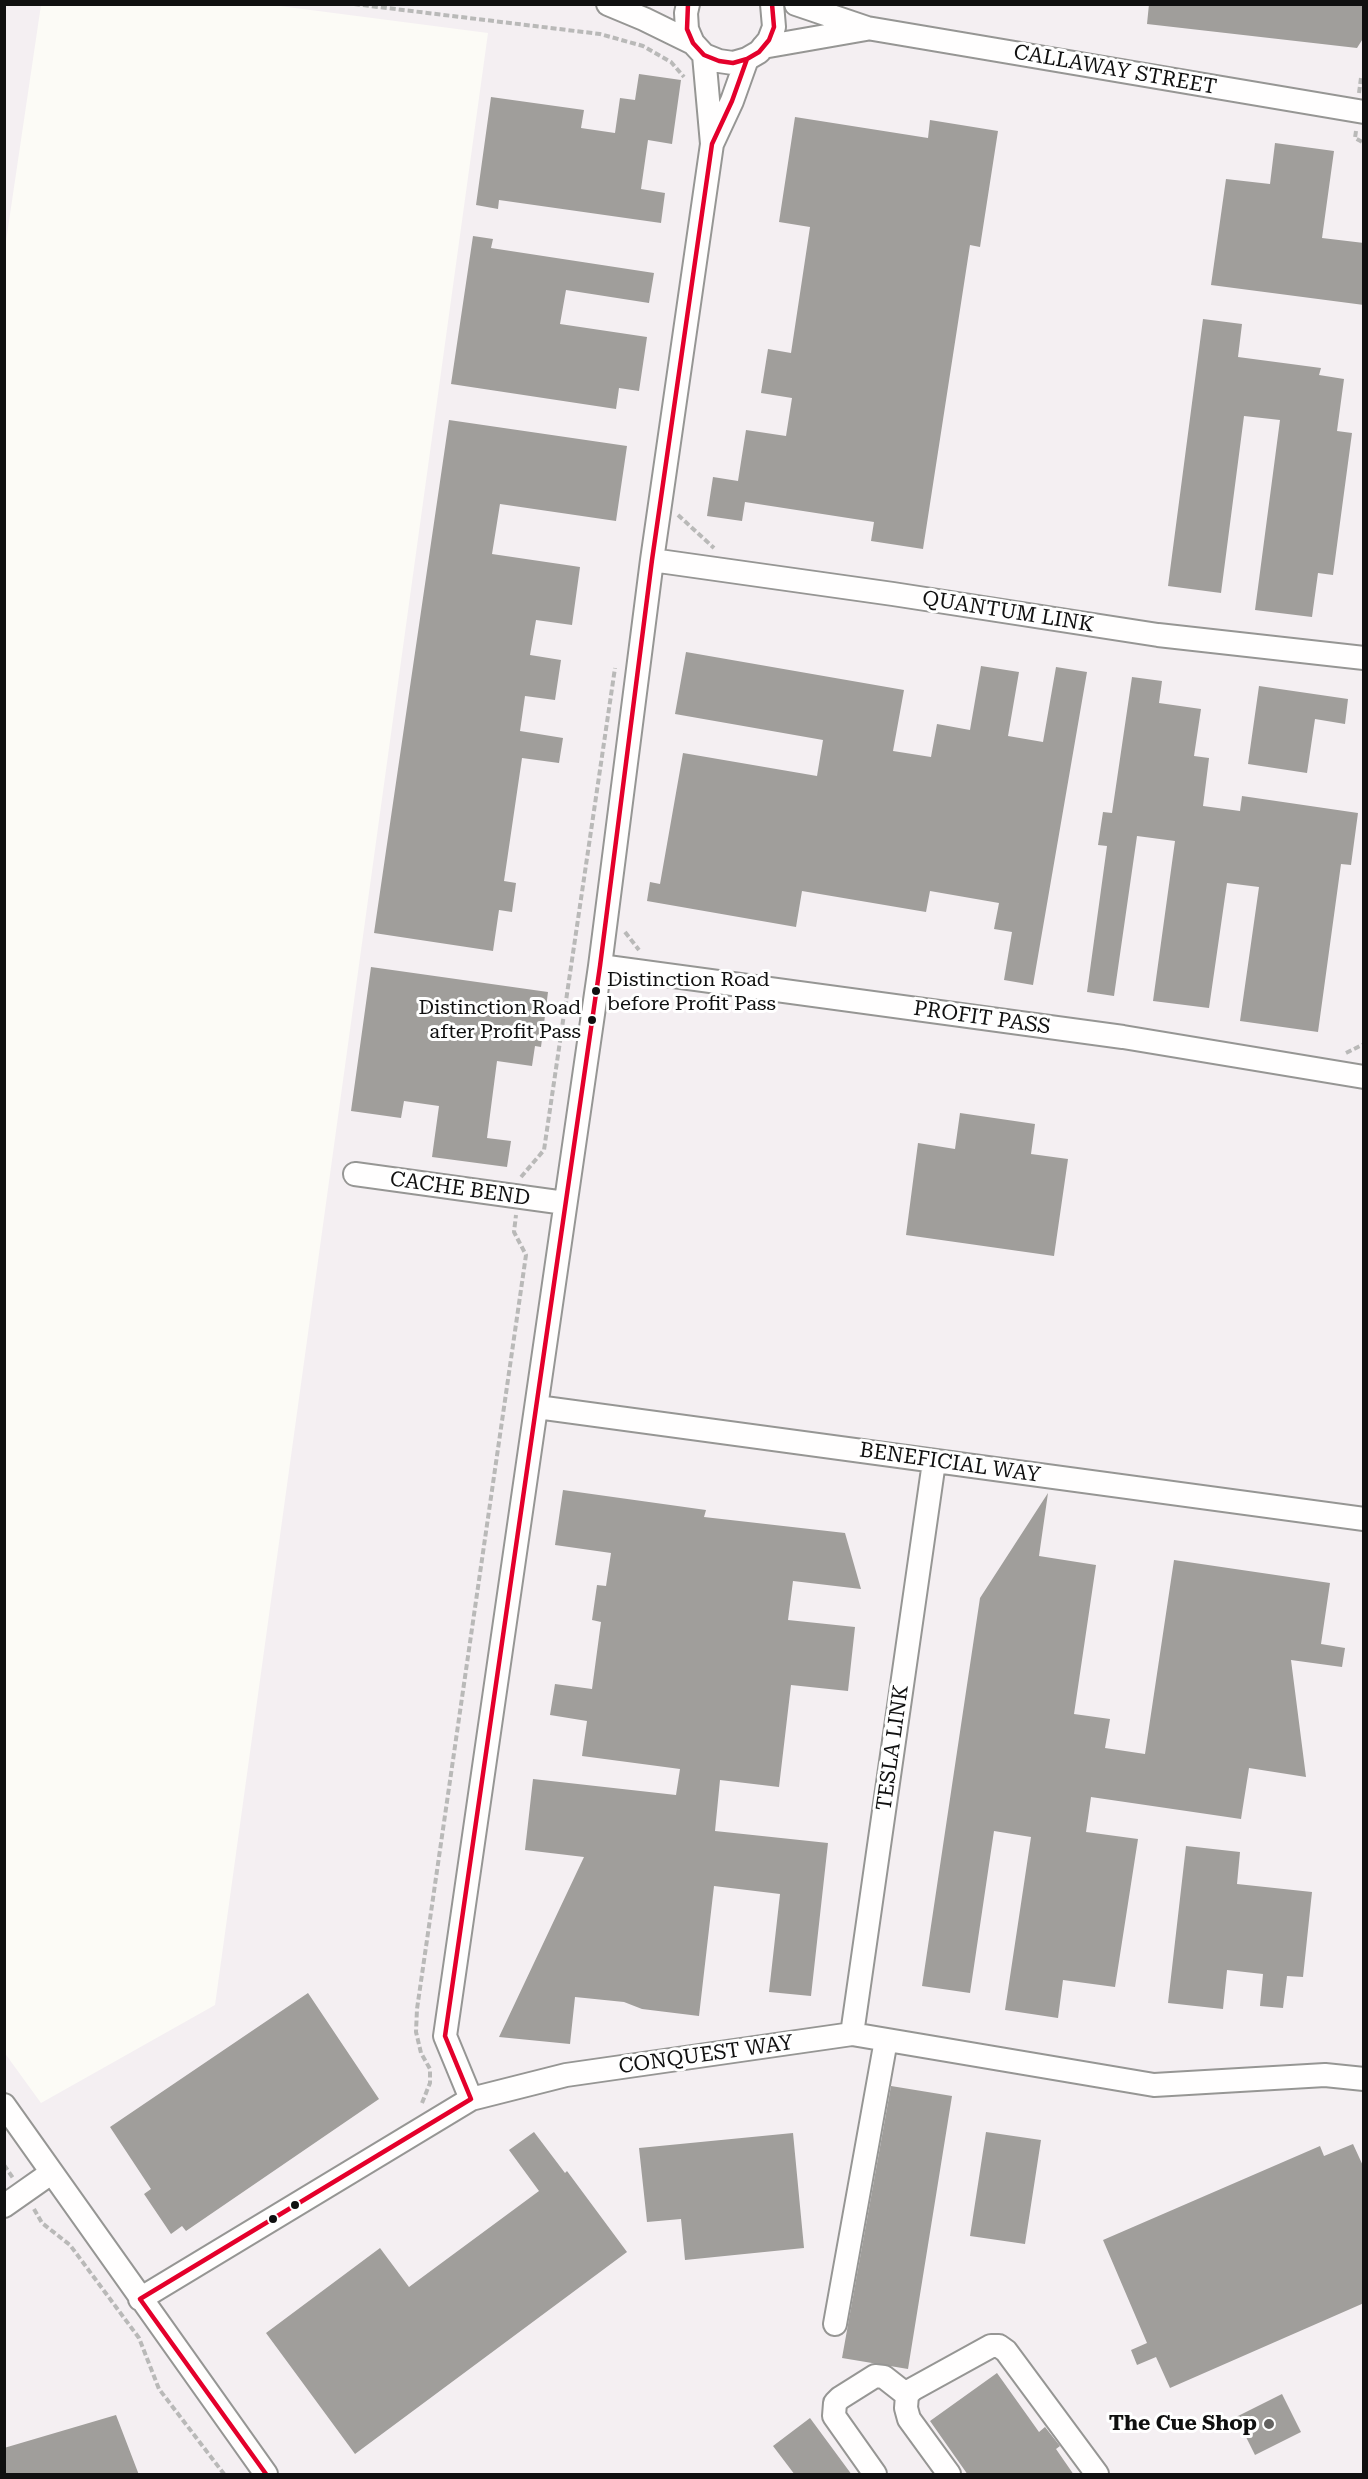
<!DOCTYPE html>
<style>
body{margin:0}
#map{position:relative;width:1368px;height:2479px;overflow:hidden;background:#fcfbf6;font-family:"Roboto Serif",serif}
canvas{display:block}
.frame{position:absolute;inset:0;border:6px solid #101010;pointer-events:none}
</style>
<div id="map">
<canvas width="1368" height="2479"></canvas>
<div class="frame"></div>
</div>
<script>
const ctx = document.querySelector('canvas').getContext('2d');
ctx.lineJoin = 'round';
function fillPath(path, color) { ctx.fillStyle = color; ctx.fill(path, 'evenodd'); }
const shape = rows => new Path2D(rows.map(r => 'M' + r).join(''));
function strokePath(path, color, width, dash) { ctx.strokeStyle = color; ctx.lineWidth = width; ctx.lineCap = dash ? 'butt' : 'round'; ctx.setLineDash(dash || []); ctx.stroke(path); }
function label(font, color, halo, rows, align = 'center') {
  ctx.font = font + ' "Roboto Serif",serif'; ctx.lineWidth = 6; ctx.setLineDash([]); ctx.textBaseline = 'middle'; ctx.strokeStyle = halo; ctx.fillStyle = color; for (const [text, x, y, turn = 0] of rows) {
    ctx.save(); ctx.translate(x, y); ctx.rotate((+turn || 0) * Math.PI / 180); ctx.textAlign = isNaN(turn) ? turn : align; if (halo) ctx.strokeText(text, 0, 0); ctx.fillText(text, 0, 0); ctx.restore();
  }
}
fillPath(shape([
 [5,4,41,5,5,248,4,5],
 [272,5,1363,5,1363,2474,5,2474,4,2052,41,2103,215,2005,488,33]
]), '#f4eff2');
fillPath(shape([
 [1149,4,1364,4,1364,37,1357,48,1147,24],
 [639,74,681,80,672,144,648,140,641,189,665,193,661,223,499,200,498,209,476,205,491,97,584,110,581,128,615,133,620,98,635,100],
 [795,117,928,138,930,120,998,131,980,247,970,245,923,549,871,541,874,522,745,502,742,521,707,516,713,477,738,481,746,430,786,436,792,398,761,393,768,349,791,353,810,227,779,222],
 [1275,143,1334,151,1322,238,1364,243,1364,305,1211,285,1226,179,1270,184],
 [473,236,493,239,491,248,654,273,649,303,566,290,560,324,647,337,639,391,619,388,616,409,451,384],
 [1203,319,1242,324,1238,357,1321,368,1319,375,1344,379,1337,431,1352,433,1333,575,1318,573,1312,617,1255,610,1280,420,1244,416,1221,593,1168,586],
 [449,420,627,446,616,521,500,504,492,554,580,567,572,625,536,620,530,655,561,660,555,700,525,696,520,731,563,738,559,763,522,758,504,881,516,883,512,912,499,910,493,951,374,933],
 [686,652,904,690,893,751,931,757,937,724,970,730,981,666,1019,672,1008,736,1043,742,1056,667,1087,672,1033,985,1004,980,1012,932,994,929,999,903,930,891,926,912,802,891,796,927,647,901,650,882,660,884,683,753,817,776,823,740,675,714],
 [1132,677,1162,681,1159,703,1201,709,1194,756,1209,758,1203,806,1240,811,1242,796,1358,813,1351,865,1341,864,1318,1032,1240,1021,1259,887,1227,883,1209,1008,1153,1001,1175,841,1137,836,1114,996,1087,992,1107,846,1098,845,1103,812,1112,813],
 [1259,686,1348,699,1345,724,1315,719,1307,773,1248,764],
 [371,967,548,992,541,1047,535,1046,532,1066,497,1061,487,1138,511,1141,507,1167,432,1157,439,1106,404,1101,401,1118,351,1111],
 [960,1113,1035,1124,1031,1154,1068,1159,1054,1256,906,1235,918,1143,955,1149],
 [563,1490,706,1510,704,1517,845,1533,861,1589,793,1581,788,1620,855,1627,848,1691,791,1685,779,1787,720,1780,715,1831,828,1843,811,1996,769,1992,780,1894,714,1886,699,2016,642,2009,624,2002,575,1997,570,2044,499,2037,584,1857,525,1850,533,1779,676,1795,680,1769,582,1756,587,1721,550,1715,555,1684,592,1689,601,1622,592,1620,597,1585,606,1586,611,1553,555,1545],
 [1048,1493,1039,1556,1096,1565,1074,1714,1110,1719,1105,1748,1145,1754,1174,1560,1330,1583,1321,1644,1345,1648,1342,1667,1291,1660,1306,1777,1249,1768,1241,1819,1091,1797,1086,1832,1138,1839,1115,1987,1063,1980,1058,2018,1005,2010,1031,1837,994,1831,970,1993,922,1986,980,1598],
 [1186,1846,1240,1852,1237,1884,1312,1892,1303,1977,1287,1976,1283,2008,1260,2006,1263,1974,1227,1970,1223,2009,1168,2003],
 [308,1993,379,2099,186,2231,182,2226,171,2234,144,2194,151,2189,110,2127],
 [891,2086,952,2096,908,2369,842,2358],
 [534,2132,565,2173,567,2171,627,2252,355,2454,266,2333,380,2248,409,2287,539,2191,509,2150],
 [986,2132,1041,2140,1025,2244,970,2236],
 [793,2133,804,2248,685,2260,681,2219,647,2222,639,2148],
 [1353,2144,1364,2168,1364,2303,1170,2388,1156,2357,1137,2365,1131,2350,1147,2343,1103,2240,1320,2146,1324,2156],
 [997,2373,1039,2432,1045,2427,1060,2446,1056,2449,1074,2475,968,2475,930,2421],
 [1282,2394,1301,2432,1255,2455,1236,2417],
 [116,2415,139,2475,4,2475,4,2448],
 [810,2418,852,2475,795,2475,773,2446]
]), '#a09e9b');
const minor = shape([
 [608,4,644,19,693,43],
 [688,4,686,13,687,29,693,43,704,55,719,61,733,63,747,59,759,52,769,40,774,27,772,4],
 [796,4,867,28,1364,112],
 [763,47,866,29],
 [704,55,712,144],
 [652,560,893,594,1158,635,1364,658],
 [600,966,1123,1037,1364,1077],
 [355,1174,565,1203],
 [537,1407,1364,1519],
 [852,2034,934,1462],
 [471,2099,445,2036,600,966,652,560,712,144,732,101,747,59],
 [4,2105,266,2474],
 [4,2206,51,2173],
 [140,2299,471,2099,566,2075,852,2034,1154,2085,1325,2075,1364,2079],
 [835,2324,886,2040],
 [875,2474,834,2416,835,2403,840,2398,875,2376,884,2377,907,2395],
 [949,2474,909,2419,906,2408,907,2395,913,2389,991,2346,999,2346,1006,2351,1097,2474]
]);
strokePath(minor, '#969694', 26);
strokePath(shape([
 [354,4,600,34,643,46,671,62,684,77],
 [1359,93,1361,78,1364,77],
 [1356,131,1355,138,1364,143],
 [678,515,714,548],
 [625,932,639,950],
 [1346,1053,1364,1044],
 [521,1177,544,1150,615,668],
 [422,2103,430,2083,430,2069,421,2053,416,2032,417,2009,526,1255,514,1232,516,1215],
 [4,2165,13,2178],
 [34,2209,42,2223,70,2245,139,2338,159,2389,224,2474]
]), '#b9b9b8', 4, [6, 3]);
strokePath(minor, '#fffefe', 22);
strokePath(shape([
 [688,4,687,29,693,43,704,55,719,61,733,63,747,59,759,52,769,40,774,27,772,4],
 [471,2099,445,2036,600,966,652,560,712,144,732,101,747,59],
 [140,2299,471,2099],
 [140,2299,266,2474]
]), '#e4002b', 4.5);
for (const [x, y, r, color] of [
 [596,991,5,"#101010"],
 [592,1020,5,"#101010"],
 [295,2205,5,"#101010"],
 [273,2219,5,"#101010"],
 [1269,2424,6,"#636260"]
]) { const dot = new Path2D(); dot.arc(x, y, r, 0, 2 * Math.PI); ctx.fillStyle = color; ctx.fill(dot); strokePath(dot, '#fff', 2); }
label('20px', '#101010', '#fff', [
 ["Distinction Road",607,980],
 ["before Profit Pass",607,1004],
 ["Distinction Road",581,1008,"right"],
 ["after Profit Pass",581,1032,"right"]
], 'left');
label('21px', '#101010', '#fff', [
 ["CALLAWAY STREET",1115,70,10],
 ["QUANTUM LINK",1008,612,9],
 ["PROFIT PASS",982,1018,8],
 ["CACHE BEND",460,1189,8],
 ["BENEFICIAL WAY",950,1463,8],
 ["TESLA LINK",893,1748,-82],
 ["CONQUEST WAY",706,2055,-8]
]);
label('bold 21px', '#101010', '#fff', [
 ["The Cue Shop",1257,2424]
], 'right');
</script>
